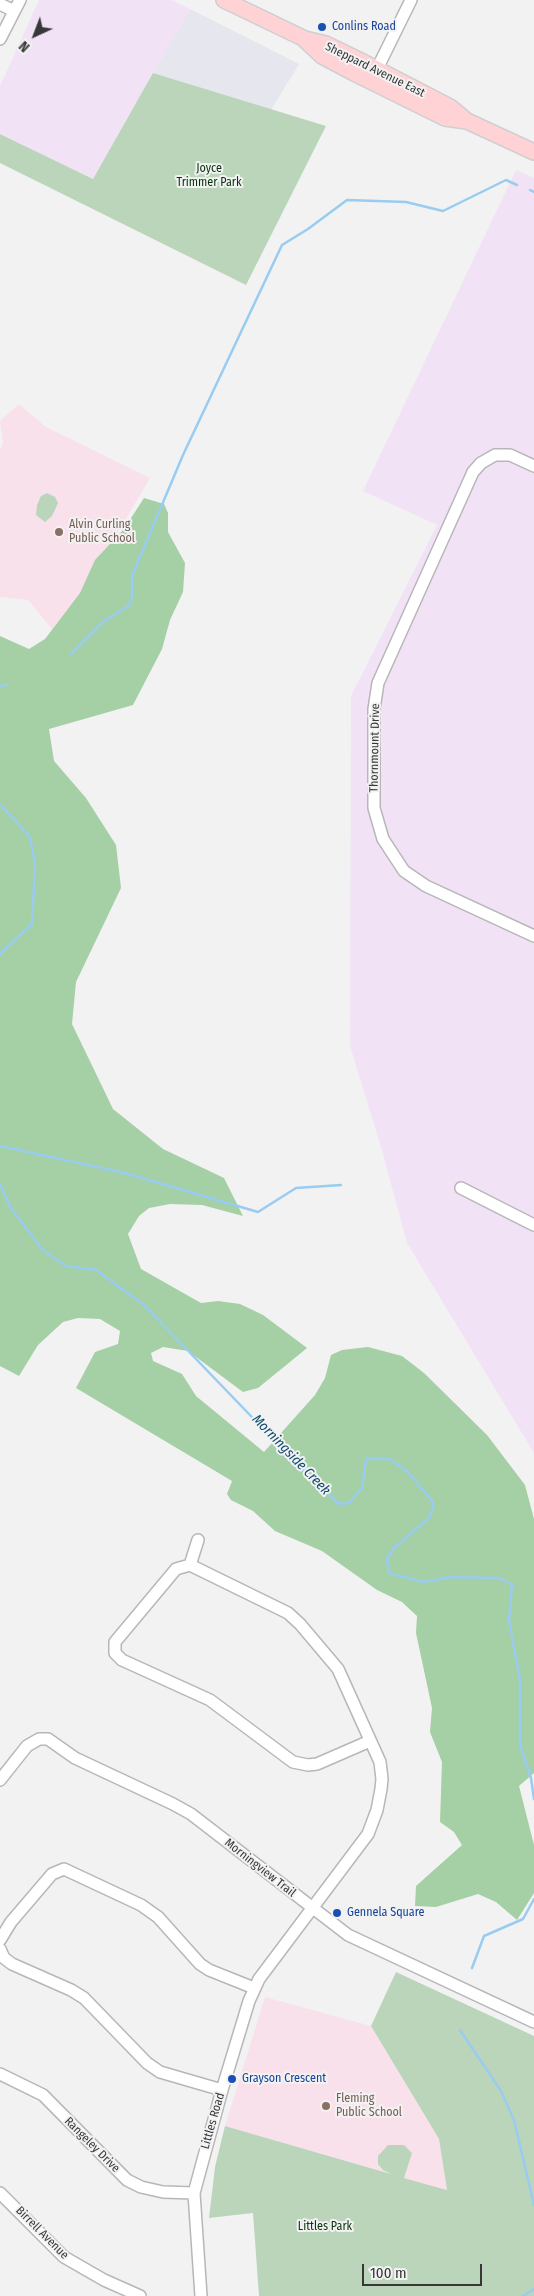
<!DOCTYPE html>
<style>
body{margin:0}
#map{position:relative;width:534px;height:2296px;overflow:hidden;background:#f2f2f3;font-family:"Fira Sans Condensed",sans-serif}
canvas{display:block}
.north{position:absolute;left:10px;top:10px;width:50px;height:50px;-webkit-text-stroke:4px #f2f2f3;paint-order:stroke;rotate:223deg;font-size:14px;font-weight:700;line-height:20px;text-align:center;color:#373738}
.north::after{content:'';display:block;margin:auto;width:18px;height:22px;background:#373738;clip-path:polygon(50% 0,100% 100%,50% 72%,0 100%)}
.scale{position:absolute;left:362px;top:2264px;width:120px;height:22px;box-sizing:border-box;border:2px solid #373738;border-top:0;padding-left:6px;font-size:15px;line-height:18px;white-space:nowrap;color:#373738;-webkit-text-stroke:4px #f2f2f3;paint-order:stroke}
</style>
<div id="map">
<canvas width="534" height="2296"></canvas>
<div class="north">N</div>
<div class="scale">100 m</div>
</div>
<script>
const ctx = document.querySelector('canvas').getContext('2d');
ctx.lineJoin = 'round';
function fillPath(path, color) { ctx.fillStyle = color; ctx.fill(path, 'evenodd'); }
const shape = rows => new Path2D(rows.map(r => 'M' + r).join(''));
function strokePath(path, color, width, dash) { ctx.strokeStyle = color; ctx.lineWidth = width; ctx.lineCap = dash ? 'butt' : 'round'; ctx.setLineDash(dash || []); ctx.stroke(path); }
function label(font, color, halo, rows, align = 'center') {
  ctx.font = font + ' "Fira Sans Condensed",sans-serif'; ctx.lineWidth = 4; ctx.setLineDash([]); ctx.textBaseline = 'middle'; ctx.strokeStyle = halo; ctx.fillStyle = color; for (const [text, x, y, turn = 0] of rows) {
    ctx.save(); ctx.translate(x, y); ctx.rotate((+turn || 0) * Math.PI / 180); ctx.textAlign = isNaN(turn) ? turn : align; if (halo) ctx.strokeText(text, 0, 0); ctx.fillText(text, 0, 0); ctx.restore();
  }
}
fillPath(shape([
 [190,9,299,64,271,110,153,73]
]), '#e6e6ee');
fillPath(shape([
 [39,0,171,0,190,9,93,179,0,134,0,86],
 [516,170,534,178,534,1453,407,1243,381,1147,350,1046,351,696,437,525,363,491]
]), '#f2e2f5');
fillPath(shape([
 [19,404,46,427,150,478,87,585,52,629,28,600,0,597,0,450,3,443,0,421],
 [265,1997,371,2026,439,2139,447,2190,225,2126]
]), '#f9e1ec');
fillPath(shape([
 [153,73,326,126,246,285,0,163,0,134,93,179],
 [47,493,55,497,58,503,52,516,45,522,36,515,37,505,41,496],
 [396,1972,534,2036,534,2296,259,2296,253,2213,209,2218,215,2167,225,2126,391,2174,383,2170,378,2164,378,2156,388,2145,404,2145,412,2153,404,2178,447,2190,439,2139,371,2026]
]), '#bbd5ba');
fillPath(shape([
 [144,498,164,504,168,513,168,532,185,563,183,592,170,620,162,649,133,705,49,729,54,761,86,798,116,845,121,888,76,982,72,1024,113,1109,163,1149,224,1178,243,1216,202,1205,170,1204,149,1208,139,1216,128,1234,141,1269,201,1303,218,1301,240,1304,263,1315,307,1348,258,1388,243,1392,188,1351,163,1347,151,1353,153,1361,182,1374,196,1396,264,1452,315,1395,325,1378,331,1355,342,1350,368,1347,402,1356,424,1373,487,1435,525,1485,534,1519,534,1773,519,1786,534,1845,534,1893,517,1920,496,1902,478,1894,436,1907,415,1906,416,1886,462,1845,454,1832,440,1822,442,1762,430,1732,432,1708,416,1633,417,1616,402,1602,377,1590,322,1551,275,1531,253,1511,231,1500,227,1494,232,1481,76,1388,95,1352,118,1344,120,1331,100,1319,78,1318,63,1322,38,1345,19,1376,0,1366,0,636,29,649,45,639,80,593,95,560,124,529]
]), '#a5cfa4');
strokePath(shape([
 [530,190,534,192],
 [71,654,103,622,128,606,132,598,132,576,183,455,282,245,308,229,347,200,406,202,443,211,506,180,517,185],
 [0,687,7,684],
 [0,804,30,837,35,864,32,924,0,954],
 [0,1146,125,1173,258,1212,296,1188,341,1185],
 [0,1184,10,1207,44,1251,66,1266,96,1270,144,1305,301,1468,339,1504,349,1503,362,1488,366,1459,390,1459,407,1471,433,1502,433,1507,429,1518,394,1548,387,1558,389,1573,424,1582,449,1577,500,1578,512,1585,509,1621,520,1679,520,1745,531,1778,534,1799],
 [472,1968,484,1936,523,1919,534,1899],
 [460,2030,501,2091,514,2120,534,2205],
 [523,2296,534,2289]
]), '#99ccf0', 2.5);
const minor = shape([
 [0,4,14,11],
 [0,39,20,0],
 [377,69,411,0],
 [534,466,510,455,495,455,481,463,473,472,378,683,374,709,374,808,383,839,404,871,426,886,534,936],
 [461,1188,534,1225],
 [190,1565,198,1540],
 [0,1780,27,1746,39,1739,48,1739,75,1758,173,1804,191,1814,348,1935,534,2022],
 [0,1940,11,1922,52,1874,64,1869,141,1905,158,1917,200,1964,209,1970,254,1988],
 [0,1949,4,1958,12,1964,71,1990,84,1998,147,2063,160,2072,222,2090],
 [0,2074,43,2095,127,2180,141,2187,163,2192,194,2193],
 [0,2193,64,2257,104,2280,140,2296],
 [201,2296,194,2193,222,2090,249,2001,259,1979,368,1834,377,1810,381,1789,382,1779,380,1762,338,1669,300,1624,288,1613,190,1565,176,1569,115,1642,115,1653,122,1660,210,1700,293,1762,308,1765,317,1764,370,1741]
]);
const major = shape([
 [224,0,305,39,326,44,361,61,450,107,467,121,534,152],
 [305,40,322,56,354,73,445,118,467,121]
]);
strokePath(minor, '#b7b7b8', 14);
strokePath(major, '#cfcfcf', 18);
strokePath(minor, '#fff', 11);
strokePath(major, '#ffd3d6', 15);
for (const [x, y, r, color] of [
 [322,27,5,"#1a4fb4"],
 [59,532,5,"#8d6e63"],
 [337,1913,5,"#1a4fb4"],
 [232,2079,5,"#1a4fb4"],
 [326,2106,5,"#8d6e63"]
]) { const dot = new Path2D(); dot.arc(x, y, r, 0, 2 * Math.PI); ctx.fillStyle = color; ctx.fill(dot); strokePath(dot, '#f2f2f3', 2); }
label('12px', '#164399', '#f2f2f3', [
 ["Conlins Road",332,27],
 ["Gennela Square",347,1913],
 ["Grayson Crescent",242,2079]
], 'left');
label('12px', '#373738', '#f2f2f3', [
 ["Sheppard Avenue East",375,70,26],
 ["Thornmount Drive",375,748,-89],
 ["Morningview Trail",260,1868,38],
 ["Littles Road",213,2121,-74],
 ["Rangeley Drive",92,2145,45],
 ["Birrell Avenue",42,2233,45]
]);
label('12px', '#07340a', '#f2f2f3', [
 ["Joyce",209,169],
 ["Trimmer Park",209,183],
 ["Littles Park",325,2227]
]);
label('12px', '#785e54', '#f2f2f3', [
 ["Alvin Curling",69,525],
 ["Public School",69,539],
 ["Fleming",336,2099],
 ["Public School",336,2113]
], 'left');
label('italic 14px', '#124e71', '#f2f2f3', [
 ["Morningside Creek",291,1455,46]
]);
</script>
